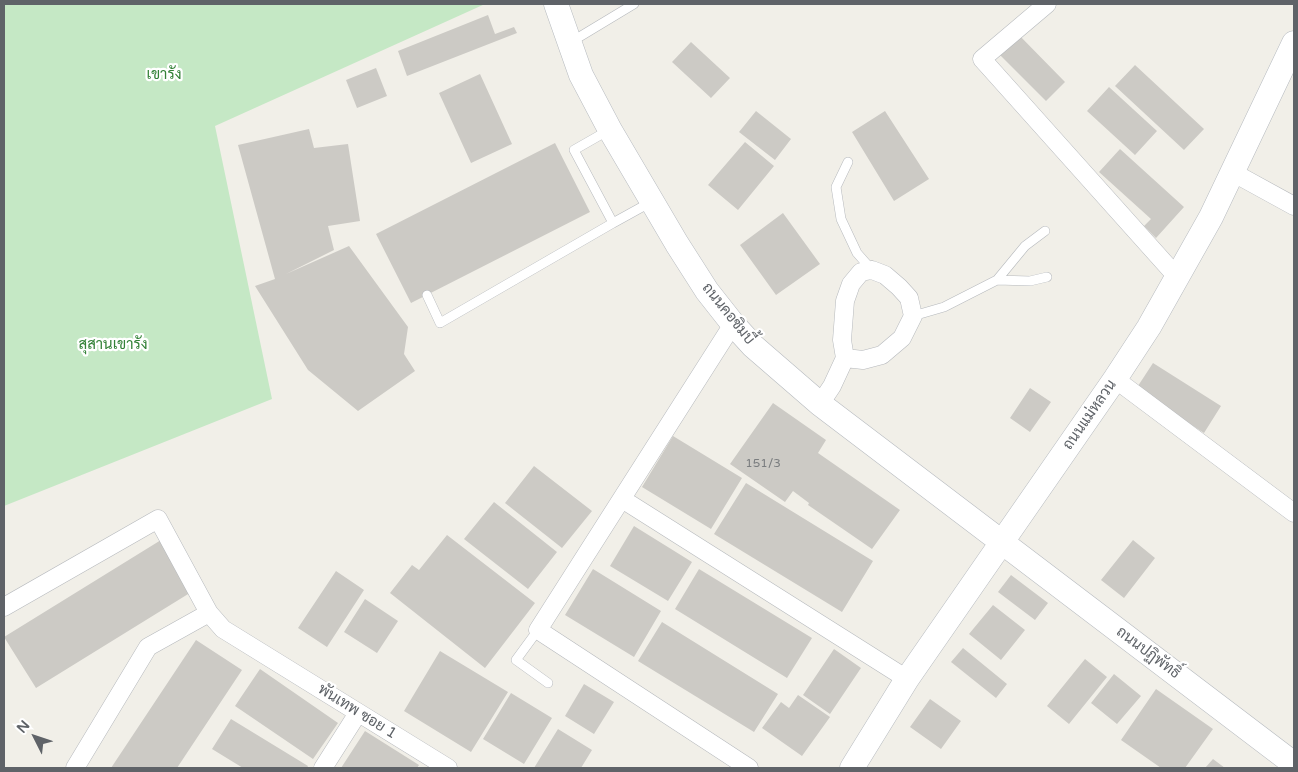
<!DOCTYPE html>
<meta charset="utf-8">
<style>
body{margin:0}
#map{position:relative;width:1298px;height:772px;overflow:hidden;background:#f1efe8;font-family:"Varela Round",sans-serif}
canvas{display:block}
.frame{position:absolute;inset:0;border:5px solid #5f6368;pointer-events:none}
.north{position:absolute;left:10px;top:712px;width:50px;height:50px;-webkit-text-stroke:4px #fff;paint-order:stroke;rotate:311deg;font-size:14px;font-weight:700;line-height:20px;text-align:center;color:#5f6368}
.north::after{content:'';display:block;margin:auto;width:18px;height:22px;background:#5f6368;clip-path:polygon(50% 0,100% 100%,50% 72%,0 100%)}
</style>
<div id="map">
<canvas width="1298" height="772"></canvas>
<div class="frame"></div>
<div class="north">N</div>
</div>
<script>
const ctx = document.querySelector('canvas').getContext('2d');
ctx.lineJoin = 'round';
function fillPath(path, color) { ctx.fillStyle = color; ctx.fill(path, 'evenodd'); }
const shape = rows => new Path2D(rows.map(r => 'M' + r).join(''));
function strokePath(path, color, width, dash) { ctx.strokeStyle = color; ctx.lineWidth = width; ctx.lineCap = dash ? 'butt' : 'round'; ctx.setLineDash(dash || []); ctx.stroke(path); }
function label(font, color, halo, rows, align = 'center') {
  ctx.font = font + ' "Varela Round",Sarabun,sans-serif'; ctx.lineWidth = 4.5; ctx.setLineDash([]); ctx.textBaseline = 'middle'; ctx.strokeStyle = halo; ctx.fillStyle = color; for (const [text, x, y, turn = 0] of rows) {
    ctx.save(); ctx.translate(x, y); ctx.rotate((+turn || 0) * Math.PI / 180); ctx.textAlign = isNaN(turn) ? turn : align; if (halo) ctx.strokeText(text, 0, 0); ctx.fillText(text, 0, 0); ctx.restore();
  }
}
fillPath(shape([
 [4,4,485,4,215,126,272,399,4,506]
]), '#c5e8c5');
fillPath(shape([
 [488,15,495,34,514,27,517,33,407,76,398,51],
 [1016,32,1065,82,1046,101,996,51],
 [691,42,730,78,711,98,672,62],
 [1135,65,1204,129,1184,150,1115,86],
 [376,68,387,96,357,108,346,80],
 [480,74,512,144,471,163,439,93],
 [1109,87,1157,131,1135,155,1087,111],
 [756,111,791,139,775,160,739,132],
 [885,111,929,179,894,201,852,132],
 [309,129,314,148,348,144,360,221,328,226,334,250,286,274,349,246,408,327,404,354,415,371,358,411,308,370,255,286,275,279,238,145],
 [745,142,774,166,738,210,708,185],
 [555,143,590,212,411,303,376,234],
 [1120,149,1184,207,1156,238,1144,226,1151,219,1099,172],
 [783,213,820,264,776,295,740,245],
 [1153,363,1221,406,1204,433,1136,389],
 [1030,388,1051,402,1030,432,1010,418],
 [773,403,826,440,818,453,900,510,872,549,808,505,809,503,793,491,785,502,730,464],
 [673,436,742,478,711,529,642,487],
 [534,466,592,511,562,548,505,503],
 [746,483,873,561,842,612,714,534],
 [494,502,557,552,528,589,464,539],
 [634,526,692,562,668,601,610,566],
 [447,535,535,603,485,668,390,593,412,565,419,570],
 [161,540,193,591,36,688,4,637],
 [1133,540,1155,558,1124,598,1101,580],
 [593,569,661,611,634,657,565,615],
 [699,569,812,638,787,678,675,609],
 [336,571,364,590,327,647,298,628],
 [1011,575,1048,603,1035,620,998,592],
 [365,599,398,621,377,653,344,632],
 [993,605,1025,630,1001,660,969,634],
 [662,622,778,694,754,732,638,661],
 [196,640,242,670,177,768,111,768],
 [963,648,1007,684,996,698,951,662],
 [834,649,861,668,830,714,803,695],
 [440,651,508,692,471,752,404,711],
 [1085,659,1107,677,1069,724,1047,706],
 [260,669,338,723,313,759,235,706],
 [1114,674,1141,696,1117,724,1091,703],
 [584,684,614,702,594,734,565,716],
 [1156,689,1213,729,1185,768,1161,768,1121,740],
 [511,693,552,718,524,764,483,739],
 [798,695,830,717,802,756,762,728,781,702,789,708],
 [930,699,961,721,941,749,910,727],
 [231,719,308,766,307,768,243,768,212,749],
 [558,729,592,750,581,768,534,768],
 [365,731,419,765,417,768,341,768],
 [1213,759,1225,768,1205,768]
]), '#cccac5');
const lane = shape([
 [571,42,634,4],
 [609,130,574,150,613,223,651,202],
 [848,162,836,187,841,219,857,253,872,270],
 [997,280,1030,281,1047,277],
 [427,295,440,323,613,223],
 [913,316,944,307,997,280,1025,246,1045,231],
 [538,630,516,660,548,683]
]);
const street = shape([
 [1047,4,982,59,1178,278],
 [1232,172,1294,206],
 [872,270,885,275,899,287,909,298,913,316,902,338,882,355,863,360,845,358,842,340,845,301,851,284,861,272,872,270],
 [733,324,538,630,749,768],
 [1115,379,1294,513],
 [820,404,832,386,845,358],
 [622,499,907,679],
 [4,607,158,519,209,613,223,629,448,768],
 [75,768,148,647,209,613],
 [323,768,358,713]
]);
const secondary = shape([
 [556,4,581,75,610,130,677,244,707,291,733,324,753,346,820,404,1294,764],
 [852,768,907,679,1115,379,1149,327,1211,217,1294,43]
]);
strokePath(lane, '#b5b8bc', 10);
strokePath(street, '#b5b8bc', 19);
strokePath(secondary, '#b6babf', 25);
strokePath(lane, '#fff', 9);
strokePath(street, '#fff', 18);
strokePath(secondary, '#fff', 24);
label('12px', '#7a7d7f', null, [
 ["151/3",763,464]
]);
label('15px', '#348238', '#fff', [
 ["เขารัง",164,75],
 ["สุสานเขารัง",113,345]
]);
label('15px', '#5f6368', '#fff', [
 ["ถนนคอซิมบี้",728,314,51],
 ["ถนนแม่หลวน",1090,415,-55],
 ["ถนนปฏิพัทธิ์",1148,653,37],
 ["พันเทพ ซอย 1",357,712,32]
]);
</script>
